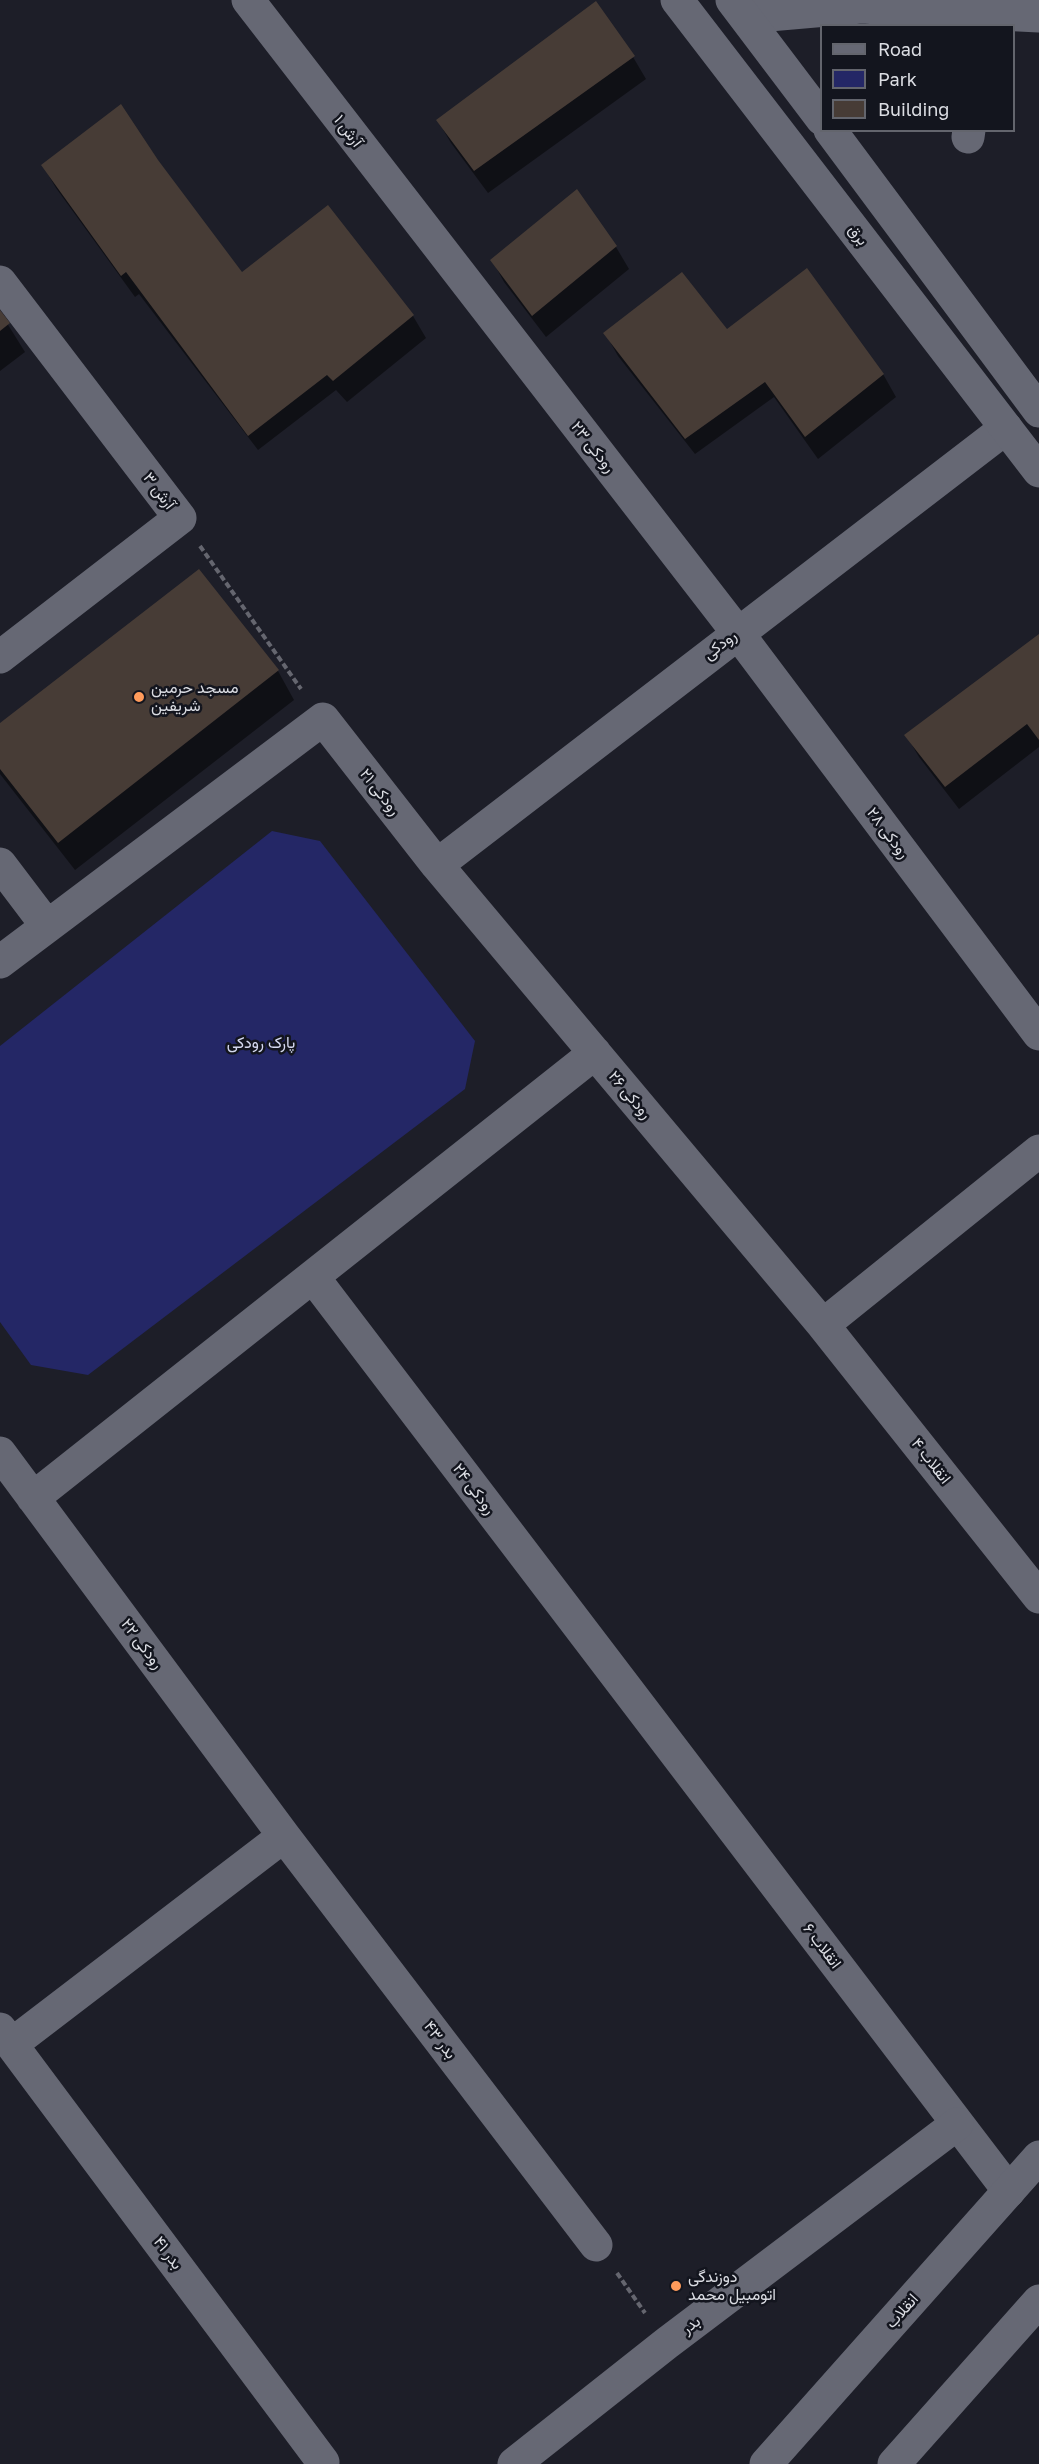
<!DOCTYPE html>
<meta charset="utf-8">
<style>
body{margin:0}
#map{position:relative;width:1039px;height:2464px;overflow:hidden;background:#1d1e28;font-family:"Golos Text",sans-serif}
canvas{display:block}
.legend{position:absolute;left:820px;top:24px;width:195px;height:108px;box-sizing:border-box;background:#13151e;border:2px solid #63656d;margin:0;padding:8px 10px;list-style:none;font-size:18px;color:#dbdde3}
.legend li{display:flex;align-items:center;gap:12px;height:30px}
.legend b{width:30px;border:2px solid #63656d}
</style>
<div id="map">
<canvas width="1039" height="2464"></canvas>
<ul class="legend">
<li><b style="height:8px;background:#666874"></b>Road</li>
<li><b style="height:16px;background:#242766"></b>Park</li>
<li><b style="height:16px;background:#473c36"></b>Building</li>
</ul>
</div>
<script>
const ctx = document.querySelector('canvas').getContext('2d');
ctx.lineJoin = 'round';
function fillPath(path, color) { ctx.fillStyle = color; ctx.fill(path, 'evenodd'); }
const shape = rows => new Path2D(rows.map(r => 'M' + r).join(''));
function strokePath(path, color, width, dash) { ctx.strokeStyle = color; ctx.lineWidth = width; ctx.lineCap = dash ? 'butt' : 'round'; ctx.setLineDash(dash || []); ctx.stroke(path); }
function label(font, color, halo, rows, align = 'center') {
  ctx.font = font + ' "Golos Text",Vazirmatn,sans-serif'; ctx.lineWidth = 5; ctx.setLineDash([]); ctx.textBaseline = 'middle'; ctx.strokeStyle = halo; ctx.fillStyle = color; for (const [text, x, y, turn = 0] of rows) {
    ctx.save(); ctx.translate(x, y); ctx.rotate((+turn || 0) * Math.PI / 180); ctx.textAlign = isNaN(turn) ? turn : align; if (halo) ctx.strokeText(text, 0, 0); ctx.fillText(text, 0, 0); ctx.restore();
  }
}
fillPath(shape([
 [272,831,320,841,475,1041,465,1089,88,1375,31,1365,0,1322,0,1046]
]), '#242766');
fillPath(shape([
 [633,57,646,79,488,193,451,143,438,121],
 [157,161,242,274,327,207,413,316,426,338,347,402,336,390,258,450,139,294,135,297,56,188,43,166],
 [616,247,629,269,546,337,504,282,492,260],
 [0,312,25,352,0,371],
 [726,331,883,374,896,397,818,459,774,397,695,454,618,356,605,333],
 [198,571,278,671,294,700,75,870,0,774,0,725],
 [1039,636,1039,747,959,809,919,757,906,735]
]), '#0007');
fillPath(shape([
 [596,1,635,56,474,171,436,120],
 [121,104,158,160,242,272,328,205,414,315,333,381,327,375,248,436,126,272,121,276,41,165],
 [577,189,617,246,532,316,490,260],
 [807,268,884,374,805,437,765,382,685,439,603,333,682,272,727,329],
 [0,310,10,323,0,331],
 [199,569,279,670,58,843,0,769,0,723],
 [1039,634,1039,740,1027,724,945,787,904,735]
]), '#473c36');
strokePath(shape([
 [200,546,301,689],
 [617,2273,645,2313]
]), '#65666f', 4, [6, 3]);
strokePath(shape([
 [248,0,737,632,1039,1034],
 [746,17,861,7,1039,16],
 [968,137,969,130],
 [0,282,180,518,0,657],
 [0,864,47,926],
 [437,865,1006,428],
 [0,962,323,719,437,865,823,1325,1039,1597],
 [313,1277,1009,2191],
 [823,1325,1039,1151],
 [0,1453,284,1836,596,2245],
 [33,1498,595,1053],
 [0,2029,323,2462],
 [12,2044,284,1836]
]), '#666874', 33);
strokePath(shape([
 [677,0,1039,471],
 [732,0,822,119],
 [830,130,1039,411],
 [514,2464,667,2343,957,2124],
 [766,2464,1039,2157],
 [894,2464,1039,2301]
]), '#666874', 33);
for (const [x, y, r, color] of [
 [139,697,6,"#ff9b5b"],
 [676,2286,6,"#ff9b5b"]
]) { const dot = new Path2D(); dot.arc(x, y, r, 0, 2 * Math.PI); ctx.fillStyle = color; ctx.fill(dot); strokePath(dot, '#13151e', 2); }
label('16px', '#dbdde3', '#13151e', [
 ["آرش ۱",348,131,53],
 ["برق",858,235,52],
 ["رودکی ۲۳",593,447,52],
 ["آرش ۳",159,491,53],
 ["رودکی",720,645,-38],
 ["رودکی ۲۱",380,792,52],
 ["رودکی ۲۸",888,833,53],
 ["رودکی ۲۶",630,1095,50],
 ["انقلاب ۴",931,1461,52],
 ["رودکی ۲۴",474,1489,53],
 ["رودکی ۲۲",142,1644,53],
 ["انقلاب ۶",822,1946,53],
 ["بدر ۴۳",440,2040,53],
 ["بدر ۴۱",168,2253,53],
 ["انقلاب",902,2311,-48],
 ["بدر",691,2325,-36]
]);
label('16px', '#dbdde3', '#13151e', [
 ["مسجد حرمین",151,688],
 ["شریفین",151,706],
 ["دوزندگی",688,2277],
 ["اتومبیل محمد",688,2295]
], 'left');
label('16px', '#d5d9f0', '#13151e', [
 ["پارک رودکی",261,1043]
]);
</script>
